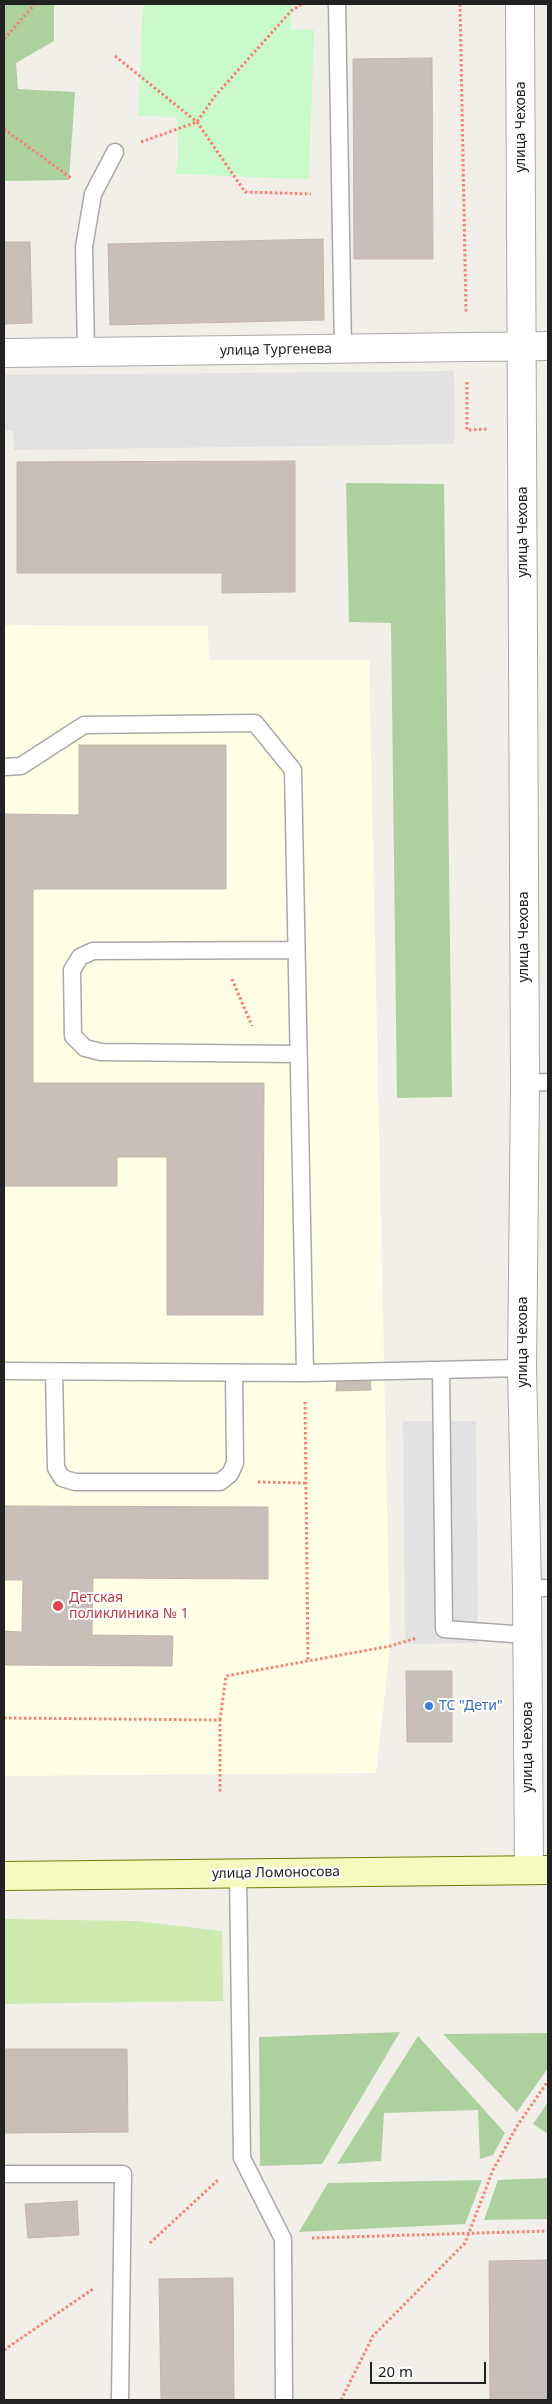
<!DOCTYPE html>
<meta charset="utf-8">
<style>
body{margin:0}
#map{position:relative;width:552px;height:2404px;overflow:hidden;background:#f2efe9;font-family:"Noto Sans",sans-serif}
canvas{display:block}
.frame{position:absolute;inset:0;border:5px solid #222;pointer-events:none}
.scale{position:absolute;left:370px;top:2362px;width:116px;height:22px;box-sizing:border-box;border:2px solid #222;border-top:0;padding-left:6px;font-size:15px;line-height:18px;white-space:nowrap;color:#222;-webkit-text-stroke:4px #fff;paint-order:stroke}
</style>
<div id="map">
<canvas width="552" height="2404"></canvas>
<div class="frame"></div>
<div class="scale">20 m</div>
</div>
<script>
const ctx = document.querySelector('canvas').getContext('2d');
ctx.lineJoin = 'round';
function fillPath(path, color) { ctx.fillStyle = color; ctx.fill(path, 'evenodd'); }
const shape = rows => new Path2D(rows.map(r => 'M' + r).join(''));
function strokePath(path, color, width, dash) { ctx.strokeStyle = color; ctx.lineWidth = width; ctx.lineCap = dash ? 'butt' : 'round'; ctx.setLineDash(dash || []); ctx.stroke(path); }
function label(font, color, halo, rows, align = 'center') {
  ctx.font = font + ' "Noto Sans",sans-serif'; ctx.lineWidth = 4; ctx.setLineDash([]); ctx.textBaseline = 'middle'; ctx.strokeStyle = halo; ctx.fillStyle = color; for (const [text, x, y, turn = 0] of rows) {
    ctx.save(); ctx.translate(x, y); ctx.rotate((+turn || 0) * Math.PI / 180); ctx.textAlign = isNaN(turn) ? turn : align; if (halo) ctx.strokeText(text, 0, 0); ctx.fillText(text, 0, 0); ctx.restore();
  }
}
fillPath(shape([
 [4,606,4,625,208,626,209,660,369,660,390,1646,376,1773,4,1776]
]), '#ffffe5');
fillPath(shape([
 [4,1919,136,1921,222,1931,223,2001,4,2004]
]), '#cdebb0');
fillPath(shape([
 [4,4,54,4,54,41,16,63,18,89,75,92,69,180,4,181],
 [346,483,444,484,452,1097,397,1098,391,623,349,622],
 [400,2032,322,2164,260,2166,259,2037],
 [548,2033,548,2068,517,2112,443,2034],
 [418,2036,505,2133,493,2155,480,2159,478,2110,384,2113,381,2161,337,2164],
 [548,2102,548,2134,533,2124],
 [548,2178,548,2219,484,2220,498,2180],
 [482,2180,465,2224,299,2232,328,2183]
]), '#add19e');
fillPath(shape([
 [143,4,292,4,291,29,314,30,309,179,176,174,178,156,177,117,138,116]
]), '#c8facc');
fillPath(shape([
 [454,371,455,444,14,450,13,431,4,431,4,375],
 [403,1421,476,1421,478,1643,405,1644]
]), '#e2e2e2');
const building = shape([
 [432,58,433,259,354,259,353,59,432,58],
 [323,239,324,320,110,325,108,244,323,239],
 [4,242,30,242,32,323,4,324,4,242],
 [295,461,295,592,222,593,222,573,17,573,17,462,295,461],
 [79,745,226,745,226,889,33,889,33,1083,264,1083,263,1315,167,1315,167,1157,117,1157,117,1186,4,1186,4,814,79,815,79,745],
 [337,1379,370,1379,371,1390,336,1391,337,1379],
 [4,1506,268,1507,268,1579,93,1578,92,1635,173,1636,172,1666,4,1665,4,1631,22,1632,23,1580,4,1580,4,1506],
 [406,1671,452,1671,452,1742,407,1742,406,1671],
 [4,2049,127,2049,128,2132,4,2133,4,2049],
 [77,2201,79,2235,28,2238,25,2204,77,2201],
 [548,2260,548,2400,490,2400,489,2261,548,2260],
 [233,2278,234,2400,161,2400,159,2279,233,2278]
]);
fillPath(building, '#c7bfb8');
strokePath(building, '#c4b6ab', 1);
const service = shape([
 [337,4,343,349],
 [86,352,84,247,93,194,115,152],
 [4,767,21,766,84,725,255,723,293,770,305,1373,522,1368],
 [296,950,93,951,80,957,72,970,73,1036,85,1048,101,1052,298,1054],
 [525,1083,548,1082],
 [441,1370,444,1629,527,1635],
 [4,1371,305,1373],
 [54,1372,56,1468,62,1478,75,1482,220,1482,230,1474,235,1463,234,1373],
 [527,1588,548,1588],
 [238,1874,242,2158,283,2239,284,2400],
 [4,2174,123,2174,120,2400]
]);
const minor = shape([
 [520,4,525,1083,522,1368,527,1588,529,1870],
 [4,353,548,346]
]);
const secondary = shape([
 [4,1876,548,1870]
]);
strokePath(service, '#a9a9a9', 19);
strokePath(minor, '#a9a9a9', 30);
strokePath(secondary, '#707d05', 30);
strokePath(shape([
 [460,4,466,312],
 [4,39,35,4],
 [115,56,197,122,245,192,311,194],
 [4,129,71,178],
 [141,142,197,122,215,96,292,10,302,4],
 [467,382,467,430,488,429],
 [232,979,252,1026],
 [305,1402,308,1661],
 [258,1482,306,1483],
 [4,1718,220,1720,220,1794],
 [220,1720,226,1676,390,1646,417,1638],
 [312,2238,548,2231],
 [150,2243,219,2179],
 [4,2350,93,2289],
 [341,2400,373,2336,465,2243,493,2170,517,2126,548,2081]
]), '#fa8072', 3, [2.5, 2.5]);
strokePath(service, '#fff', 16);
strokePath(minor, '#fff', 28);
strokePath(secondary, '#f7fabf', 28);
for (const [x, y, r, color] of [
 [58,1606,6,"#e0444e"],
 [429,1706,5,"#3f7fe0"]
]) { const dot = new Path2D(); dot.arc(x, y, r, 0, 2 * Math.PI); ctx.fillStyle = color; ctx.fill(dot); strokePath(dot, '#fff', 2); }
label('14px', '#222', '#fff', [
 ["улица Чехова",521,127,-90],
 ["улица Тургенева",276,350,-1],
 ["улица Чехова",523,532,-90],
 ["улица Чехова",524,937,-90],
 ["улица Чехова",523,1342,-90],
 ["улица Чехова",528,1747,-90],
 ["улица Ломоносова",276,1873,-1]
]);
label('14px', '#be3a42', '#fff', [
 ["Детская",69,1598],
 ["поликлиника № 1",69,1614]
], 'left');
label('14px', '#366cbe', '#fff', [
 ["ТС \"Дети\"",439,1706]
], 'left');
</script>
